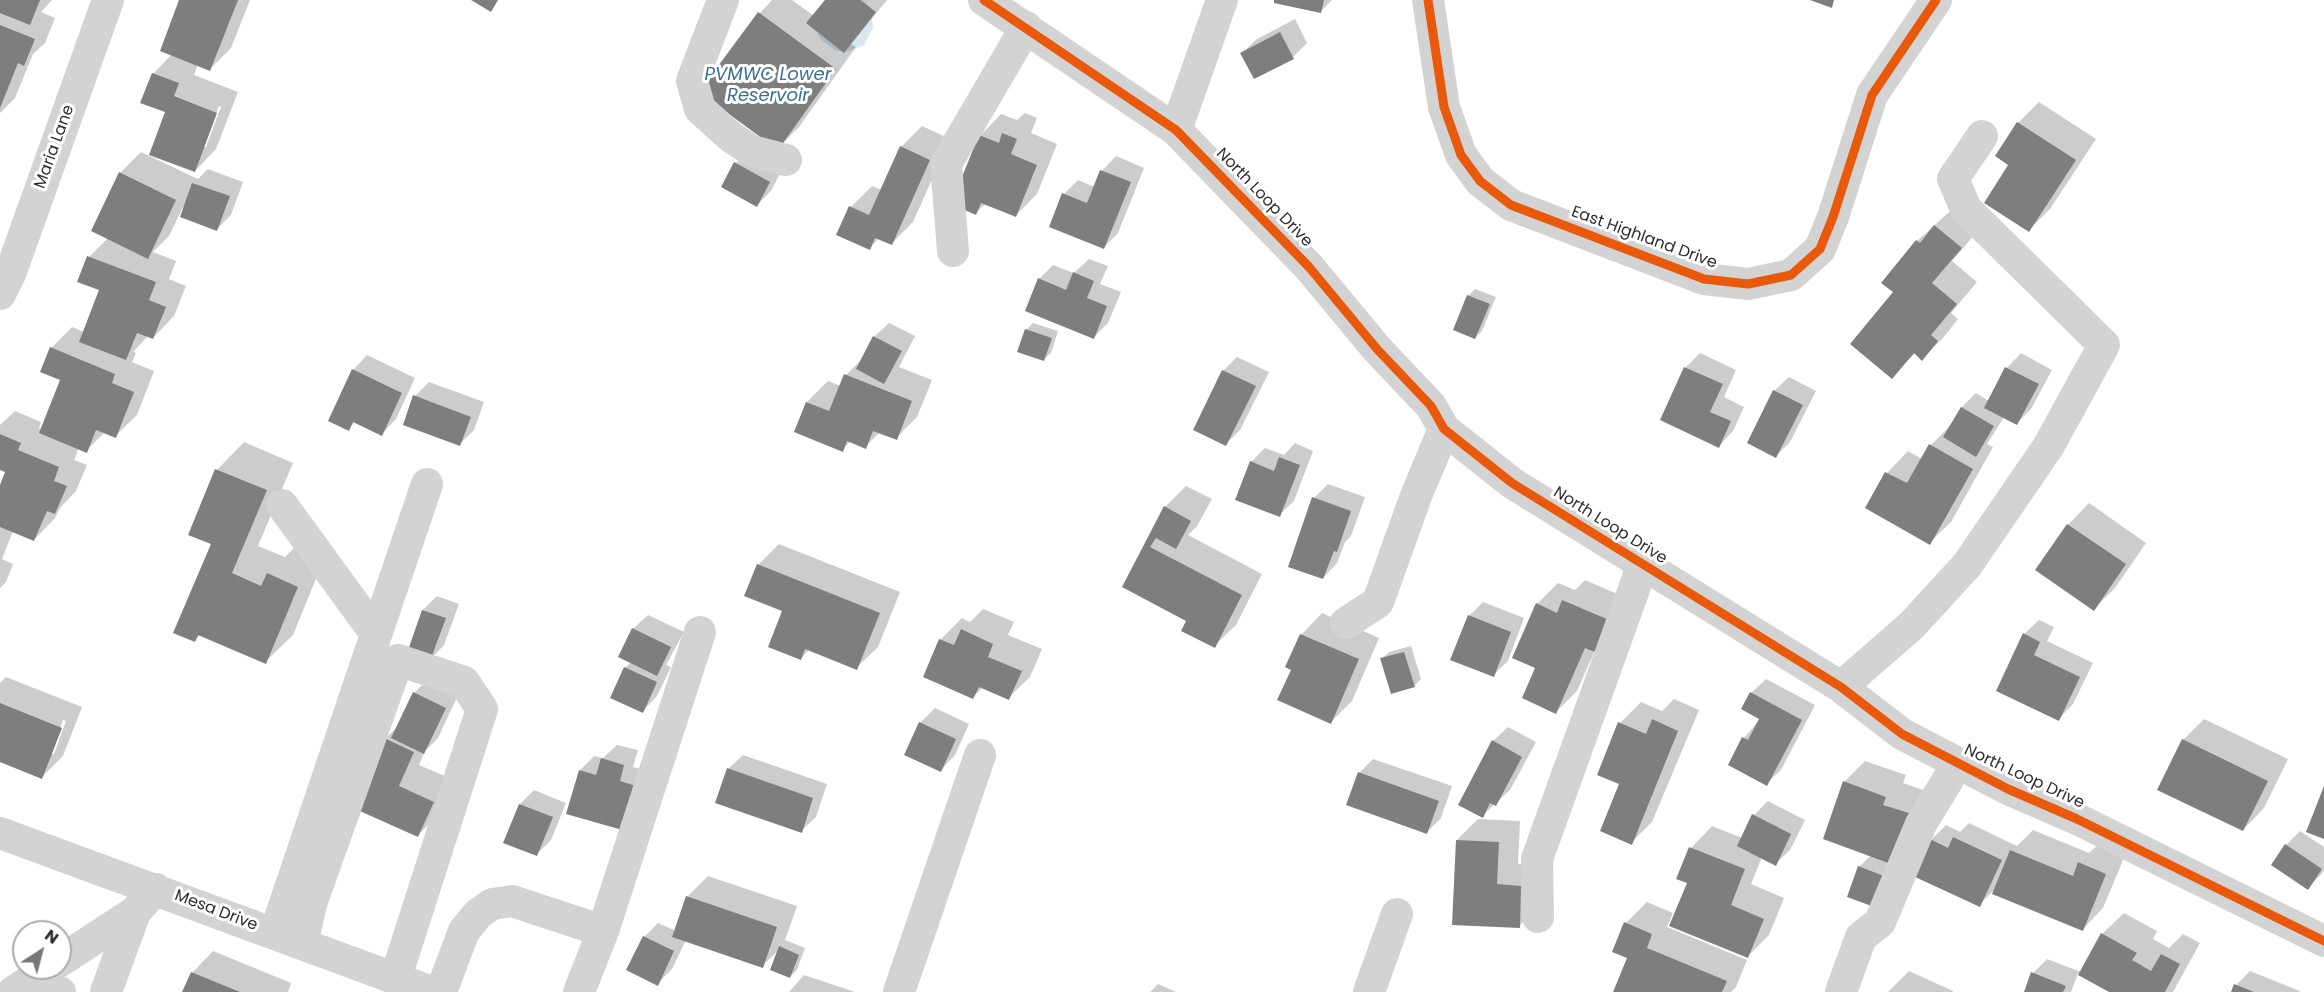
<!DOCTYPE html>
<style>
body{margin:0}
#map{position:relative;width:2324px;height:992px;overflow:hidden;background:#fff;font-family:Poppins,sans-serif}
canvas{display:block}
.north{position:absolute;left:12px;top:920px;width:60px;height:60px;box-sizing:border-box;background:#fff;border:2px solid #ababab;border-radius:50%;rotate:36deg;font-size:16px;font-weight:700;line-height:24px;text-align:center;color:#2e2e2e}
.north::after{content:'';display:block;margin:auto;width:21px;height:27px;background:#777;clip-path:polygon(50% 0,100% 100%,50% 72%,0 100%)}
</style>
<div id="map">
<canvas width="2324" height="992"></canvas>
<div class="north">N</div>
</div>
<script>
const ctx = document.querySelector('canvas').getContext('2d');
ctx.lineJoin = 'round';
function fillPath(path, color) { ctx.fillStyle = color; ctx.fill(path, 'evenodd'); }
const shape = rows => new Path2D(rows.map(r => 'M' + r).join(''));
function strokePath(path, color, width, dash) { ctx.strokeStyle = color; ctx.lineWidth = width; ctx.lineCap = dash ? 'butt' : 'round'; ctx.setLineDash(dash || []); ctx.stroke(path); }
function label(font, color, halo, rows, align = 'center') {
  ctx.font = font + ' Poppins,sans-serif'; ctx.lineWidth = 6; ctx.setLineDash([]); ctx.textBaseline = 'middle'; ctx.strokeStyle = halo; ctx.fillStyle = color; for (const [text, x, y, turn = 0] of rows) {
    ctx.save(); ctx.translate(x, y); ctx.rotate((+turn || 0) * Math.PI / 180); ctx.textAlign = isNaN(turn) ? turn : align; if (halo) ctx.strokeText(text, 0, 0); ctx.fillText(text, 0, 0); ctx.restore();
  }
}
fillPath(shape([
 [825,0,863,0,866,3,871,11,873,28,864,45,846,52,836,51,820,39,816,30,817,10]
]), '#d8e8f2');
fillPath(shape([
 [0,0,52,0,41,12,55,18,45,43,33,54,15,98,0,113],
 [181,0,250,0,231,48,210,69,198,64,194,75,238,92,216,149,195,171,153,74,172,54],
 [219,106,221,107,206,147,203,147],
 [772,0,792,0,814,16,827,0,887,0,851,44,856,47,799,127,778,148,701,92,760,13],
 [1276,0,1332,0,1320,12],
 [1295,19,1307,43,1293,57,1242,53,1257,39],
 [2039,102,2096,139,2050,209,2029,230,2011,164,2018,123],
 [1025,113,1037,118,1031,133,1057,144,1037,194,1016,215,986,203,976,213,980,136,1001,114,1017,120],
 [922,126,950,139,913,222,891,244,879,238,869,249,851,207,872,186,882,190,901,147],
 [750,149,783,168,771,191,757,205,736,163],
 [141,152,198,179,208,169,243,182,231,215,217,229,183,207,169,236,153,252,176,261,169,279,186,286,174,316,153,338,148,336,133,352,136,353,132,362,154,371,137,415,115,436,105,432,86,451,79,448,74,460,87,465,76,491,60,508,55,518,34,540,13,531,2,559,13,564,6,582,0,588,0,489,7,471,0,468,0,425,15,411,41,422,39,428,42,430,62,380,51,348,72,327,84,332,101,289,89,257,108,238,120,173],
 [1116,156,1144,168,1118,233,1104,247,1064,194,1078,180,1095,187,1102,171],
 [1957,205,1982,226,1952,261,1977,282,1951,313,1958,319,1943,338,1922,359,1915,353,1892,377,1895,292,1883,282,1917,241],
 [1089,259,1108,266,1100,284,1121,292,1108,323,1094,337,1039,279,1053,265,1074,273],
 [1475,289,1496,297,1482,331,1475,338,1468,296],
 [889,323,915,336,899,367,932,380,917,417,896,438,880,432,865,447,851,441,842,450,796,431,807,402,828,381,841,386,846,375,864,357,874,337],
 [1033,323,1058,331,1051,353,1044,359,1026,330],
 [1700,353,1736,370,1724,397,1744,407,1733,431,1719,446,1662,419,1686,367],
 [2021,353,2052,370,2031,409,2017,423,2004,417,1987,444,1993,447,1951,522,1929,543,1867,507,1887,473,1908,451,1922,459,1931,445,1952,424,1962,407,1976,393,1989,401,2007,368],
 [367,355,415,378,396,419,382,434,356,421,348,429,353,370],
 [1237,357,1269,372,1240,430,1226,444,1223,371],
 [1789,377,1816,391,1790,442,1776,456,1774,391],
 [429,382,484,402,474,430,460,444,415,396],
 [244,442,293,463,258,546,285,557,295,547,324,559,293,635,265,662,201,634,195,640,213,544,190,534,217,470],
 [1295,443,1313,451,1294,501,1279,515,1251,462,1265,448,1284,455],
 [1328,484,1365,497,1351,536,1345,542,1337,563,1323,578,1314,498],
 [1186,486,1212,499,1197,526,1188,535,1262,574,1236,625,1214,646,1188,620,1124,586,1165,507],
 [2089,503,2146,543,2115,588,2094,609,2037,570,2068,525],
 [779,544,900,592,878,647,856,668,810,649,801,658,784,610,758,565],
 [1585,580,1629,599,1595,650,1577,691,1556,712,1537,667,1537,604,1558,583,1575,590],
 [437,596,459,604,444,645,430,660,423,610],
 [1483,602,1524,618,1508,661,1493,675,1469,616],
 [983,609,1014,622,1008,635,1042,649,1030,677,1008,698,983,687,973,697,940,640,962,618,970,622],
 [1322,613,1379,638,1352,701,1331,722,1293,669,1301,635],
 [648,615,684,632,666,665,671,667,657,696,643,711,625,668,631,662,633,629],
 [2039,620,2054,627,2047,641,2093,663,2073,704,2059,719,2024,634],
 [1411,646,1421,679,1414,686,1382,659,1389,652],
 [6,677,82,707,63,756,42,777,0,761,0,683],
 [63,720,66,721,54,754,51,754],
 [428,679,459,693,438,738,425,751,419,765,454,780,439,814,418,835,355,808,385,739,399,725,414,693],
 [1766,679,1815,705,1781,770,1766,784,1744,738,1761,718,1751,693],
 [1674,699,1699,710,1652,822,1631,843,1621,783,1620,723,1641,702,1662,711],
 [935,708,969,724,955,755,941,770,906,754,920,723],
 [2204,719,2288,759,2264,808,2243,830,2183,740],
 [1508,727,1536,742,1510,790,1482,816,1493,741],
 [617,745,638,750,633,767,652,772,640,815,580,770,594,756,603,758],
 [743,755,827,784,816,817,801,831,728,769],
 [1373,759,1452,786,1441,818,1426,833,1359,773],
 [1865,761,1906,775,1903,783,1929,792,1902,864,1848,896,1859,867,1871,855,1844,782],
 [534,790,566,803,551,840,537,854,520,804],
 [1768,801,1805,820,1790,850,1775,864,1762,857,1751,884,1784,898,1769,935,1748,956,1689,883,1678,878,1691,848,1712,826,1742,838,1754,815],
 [1478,819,1520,821,1518,864,1542,865,1540,905,1519,926,1457,840],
 [1969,823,2017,846,2033,830,2089,853,2101,842,2126,853,2103,908,2082,930,1996,888,1979,905,1931,840,1946,825,1960,832],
 [2300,831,2324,847,2324,871,2308,888,2286,845],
 [708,876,797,906,785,940,805,948,797,970,790,977,780,949,762,966,686,940,672,969,657,984,644,937,658,923,676,931,687,897],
 [1647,902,1673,913,1667,927,1747,960,1736,987,1731,992,1614,992,1629,957,1626,923],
 [2124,913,2157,931,2153,939,2169,948,2183,934,2200,943,2173,992,2112,992,2078,973,2071,992,2025,992,2033,973,2047,959,2081,972,2102,934],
 [213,951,291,983,288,992,184,992,192,973],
 [1909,971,1953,991,1953,992,1888,992],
 [2250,971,2300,991,2300,992,2233,992,2236,985],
 [804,975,855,992,789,992],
 [1158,984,1176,992,1150,992]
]), '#0003');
fillPath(shape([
 [0,0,40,0,30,25,0,13],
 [179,0,238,0,210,71,160,51],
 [471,0,498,0,491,12],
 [825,0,860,0,876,12,844,53,806,23],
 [1274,0,1324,0,1321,13,1274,3],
 [1810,0,1834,0,1832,8],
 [758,12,836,69,778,150,699,92],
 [0,25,35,39,24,66,18,63,0,108],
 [1280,32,1294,59,1254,79,1240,53],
 [152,73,179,83,174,96,217,113,195,172,149,155,165,112,140,103],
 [2017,122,2076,160,2029,232,1984,203,2008,165,1995,156],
 [1002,133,1017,139,1011,154,1037,165,1016,217,981,203,976,215,951,204,979,135,999,143],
 [900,146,930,160,892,245,875,238,870,250,836,235,849,206,869,215],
 [734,162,770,182,757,207,721,187],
 [1100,170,1131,182,1104,249,1049,227,1062,193,1087,203],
 [119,172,176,200,148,259,91,231],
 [192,183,230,196,217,231,180,217],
 [1934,225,1962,248,1932,283,1957,304,1931,335,1938,341,1922,361,1914,353,1892,379,1850,344,1893,292,1881,283,1916,240,1920,243],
 [87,256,156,282,149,300,166,307,153,339,137,333,126,360,79,342,99,290,77,282],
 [1073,272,1094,281,1087,298,1107,306,1094,339,1025,311,1038,278,1066,290],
 [1467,295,1490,304,1475,339,1453,330],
 [1025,329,1052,338,1044,361,1017,352],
 [873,336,902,351,884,384,856,369],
 [50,347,115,374,112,383,134,392,116,438,96,430,87,453,39,433,60,380,40,372],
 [1684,367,1723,384,1710,412,1731,421,1719,448,1660,420],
 [2005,367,2039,384,2017,425,1984,408],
 [352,369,402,393,382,436,353,422,349,431,328,421],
 [1222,370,1256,386,1226,446,1193,430],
 [844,374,912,401,897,440,873,431,866,449,847,441,843,452,794,432,806,402,829,411],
 [1773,390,1803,405,1776,458,1747,443],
 [413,395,471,417,460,446,403,425],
 [1961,407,1994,426,1976,457,1943,437],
 [0,434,21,443,18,450,59,467,54,481,67,486,55,514,47,511,34,541,0,527,0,485,5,472,0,470],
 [1929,444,1973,469,1930,545,1865,508,1885,472,1907,483],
 [1279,457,1300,465,1280,517,1235,500,1250,461,1274,471],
 [215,469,267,490,232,573,261,586,267,573,298,587,266,664,198,635,195,642,173,633,211,544,188,535],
 [1312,497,1351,511,1337,552,1334,551,1323,579,1288,567],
 [1164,506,1191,521,1176,549,1156,538,1150,547,1242,595,1215,648,1181,631,1186,621,1122,587],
 [2067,524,2126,564,2094,611,2035,570],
 [757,564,880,613,857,670,805,649,801,660,768,647,782,611,744,596],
 [1562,600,1609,620,1595,652,1585,648,1556,714,1522,698,1535,668,1512,658,1536,603,1557,613],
 [422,610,446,618,430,661,407,653],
 [1468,615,1511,632,1494,677,1450,660],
 [632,628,671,647,657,676,618,657],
 [961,629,993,644,988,657,1022,671,1009,700,979,687,973,699,923,677,939,639,954,645],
 [2023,633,2040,642,2034,655,2080,677,2059,721,1996,691],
 [1300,634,1359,659,1331,724,1277,700,1291,670,1285,667],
 [1404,652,1415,687,1391,694,1380,658],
 [624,667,657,682,643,713,610,698],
 [413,692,446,708,424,754,391,738],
 [1750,692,1802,720,1767,786,1728,765,1742,737,1748,740,1759,719,1741,709],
 [0,703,62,728,42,779,0,762],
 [1652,719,1678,731,1632,845,1600,831,1619,784,1597,775,1618,722,1646,734],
 [919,722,956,739,941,772,904,755],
 [384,738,414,752,399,786,434,802,418,837,353,808],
 [2182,739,2268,781,2243,831,2157,790],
 [1492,740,1522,757,1496,806,1490,803,1483,818,1458,805],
 [601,758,624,765,620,781,639,787,626,831,566,814,579,770,596,775],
 [727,768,813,798,802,833,715,803],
 [1358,772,1439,801,1427,834,1346,805],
 [1843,781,1886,797,1883,805,1909,813,1891,864,1823,839],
 [2324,786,2324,839,2306,832],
 [519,804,553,817,537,856,503,843],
 [1752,814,1791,834,1776,866,1737,846],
 [1953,837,2002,860,1980,907,1913,876,1930,839,1948,848],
 [1456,840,1499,842,1497,884,1521,886,1520,928,1452,925],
 [2285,844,2322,869,2308,890,2271,865],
 [1689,847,1745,869,1731,905,1764,919,1748,958,1669,926,1687,883,1676,879],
 [2010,850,2073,876,2078,862,2106,874,2083,931,1992,894],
 [1858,866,1889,878,1877,908,1847,897],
 [686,896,777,927,763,968,672,937],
 [1624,922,1652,934,1647,948,1727,981,1722,992,1613,992,1627,958,1612,952],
 [2101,933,2137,953,2132,960,2151,971,2161,954,2180,964,2165,992,2109,992,2078,975],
 [643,936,674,951,658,986,626,970],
 [779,946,799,955,790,978,770,970],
 [191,972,240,992,182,992],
 [2031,972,2066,986,2063,992,2024,992],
 [2234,984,2254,992,2231,992]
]), '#7e7e7e');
strokePath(shape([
 [723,0,692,81,700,109,731,137,752,151,786,160],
 [984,0,1176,130,1309,267,1377,349,1431,406,1444,429,1512,483,1841,687,1902,734,2008,789,2077,819,2324,941],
 [1428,0,1444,107,1461,155,1480,181,1511,205,1704,279,1748,284,1791,275,1820,249,1833,217,1872,95,1936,0],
 [1176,130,1222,0],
 [953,251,946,164,1026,27],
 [0,294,10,274,108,0],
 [282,505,376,634],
 [1346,623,1378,602,1416,496,1444,429],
 [1841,687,1912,625,1967,565,2048,447,2104,345,1966,209,1953,179,1982,136],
 [0,833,432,992],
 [1538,917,1537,859,1643,564],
 [275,933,427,484],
 [302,944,311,904,398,660,464,682,482,709,395,980],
 [60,961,135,912,156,889],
 [28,982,60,992],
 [13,992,50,968],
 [106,992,135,912],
 [441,992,464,931,478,914,492,904,512,901,603,931],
 [579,992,603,931,700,632],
 [899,992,980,755],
 [1369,992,1397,914],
 [1841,992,1861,937,1880,922,1921,824,1958,763]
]), '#d3d3d3', 32);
strokePath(shape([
 [984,0,1176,130,1309,267,1377,349,1431,406,1444,429,1512,483,1841,687,1902,734,2008,789,2077,819,2324,941],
 [1428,0,1444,107,1461,155,1480,181,1511,205,1704,279,1748,284,1791,275,1820,249,1833,217,1872,95,1936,0]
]), '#e8590c', 9);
label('16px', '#2e2e2e', '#fff', [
 ["Maria Lane",55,147,-70],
 ["North Loop Drive",1264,198,46],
 ["East Highland Drive",1644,238,20],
 ["North Loop Drive",1610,526,32],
 ["North Loop Drive",2024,777,25],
 ["Mesa Drive",216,911,21]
]);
label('italic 18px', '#3a7193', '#fff', [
 ["PVMWC Lower",768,75],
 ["Reservoir",768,96]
]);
</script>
